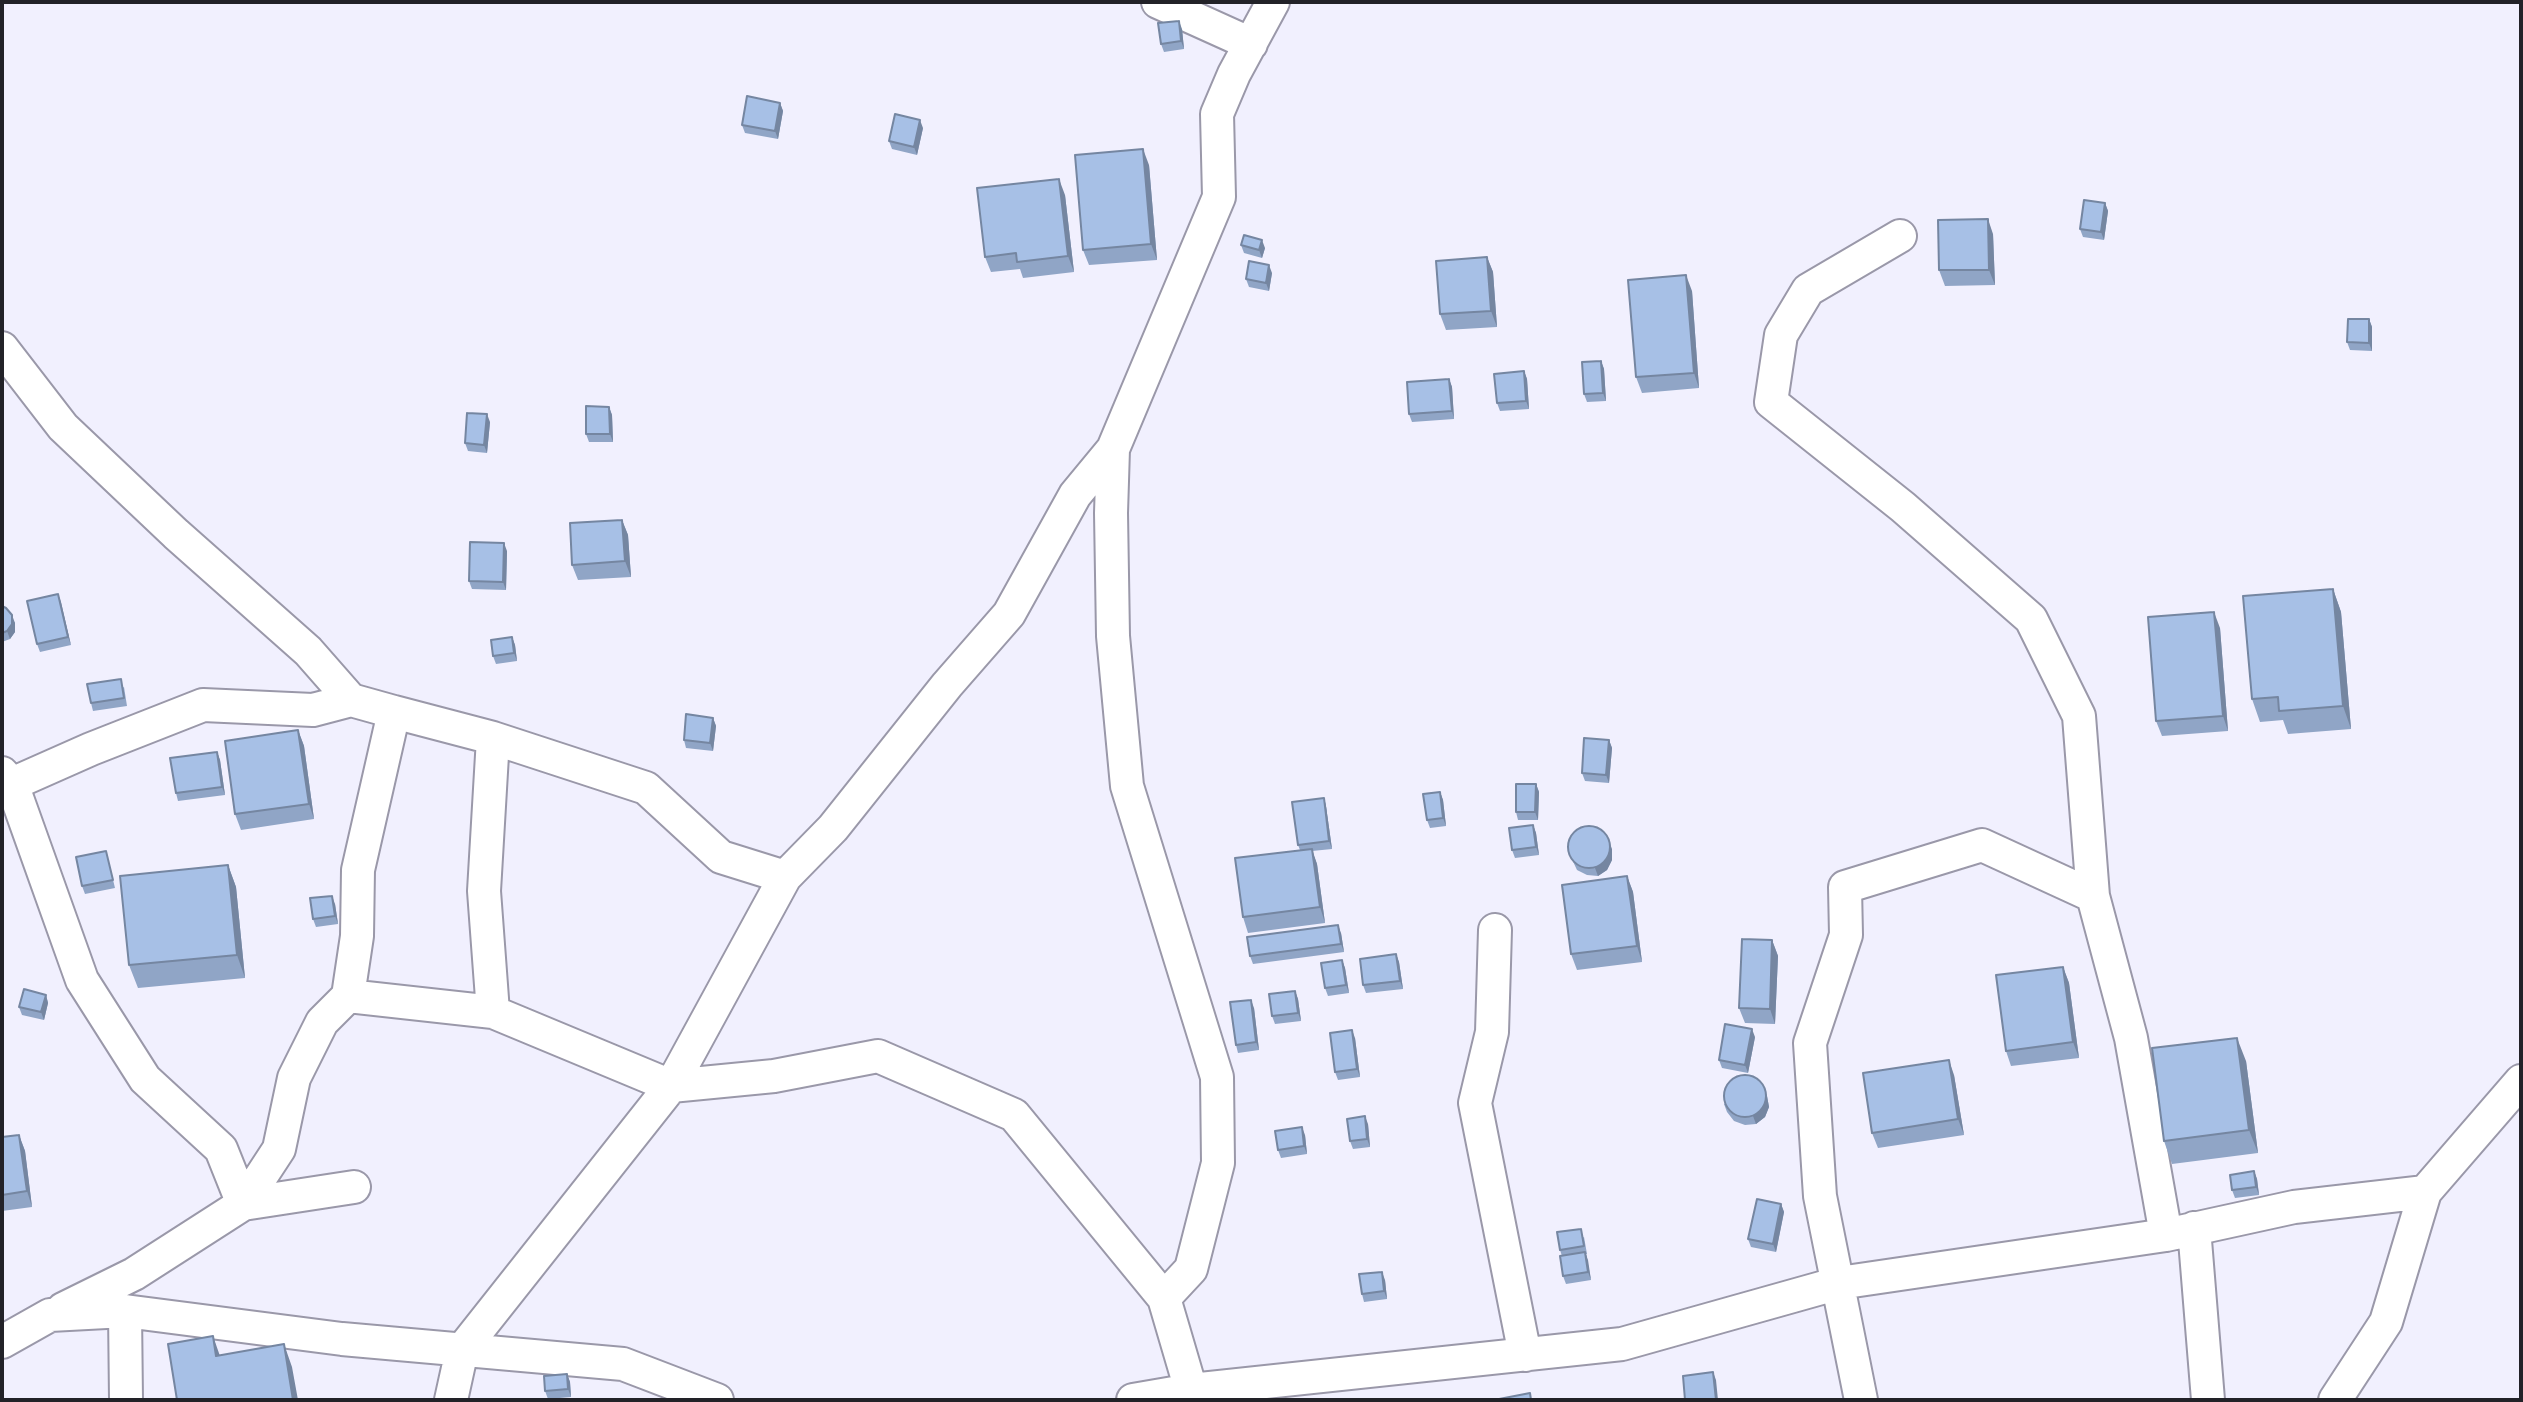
<!DOCTYPE html>
<style>
body{margin:0}
#map{position:relative;width:2523px;height:1402px;overflow:hidden;background:#f1f0fe;font-family:"Alegreya Sans",sans-serif}
canvas{display:block}
.frame{position:absolute;inset:0;border:4px solid #222228;pointer-events:none}
</style>
<div id="map">
<canvas width="2523" height="1402"></canvas>
<div class="frame"></div>
</div>
<script>
const ctx = document.querySelector('canvas').getContext('2d');
ctx.lineJoin = 'round';
const shape = rows => new Path2D(rows.map(r => 'M' + r).join(''));
function strokePath(path, color, width, dash) { ctx.strokeStyle = color; ctx.lineWidth = width; ctx.lineCap = dash ? 'butt' : 'round'; ctx.setLineDash(dash || []); ctx.stroke(path); }
function fillPath(path, color) { ctx.fillStyle = color; ctx.fill(path, 'evenodd'); }
const street = shape([
 [1158,2,1251,44],
 [1900,236,1808,290,1781,335,1771,402,1903,507,2031,619,2079,716,2093,896],
 [2,348,63,427,176,534,308,651,351,700,394,712],
 [1113,449,1111,513,1113,636,1127,786,1217,1077,1218,1163,1191,1269,1164,1298],
 [493,738,484,891,493,1012,671,1086,774,1076,878,1056,1014,1115,1164,1298,1191,1390,1191,1400],
 [2,773,12,784,82,980,145,1079,221,1149,243,1204],
 [12,784,91,749,203,705,313,710,351,700],
 [1495,930,1492,1032,1475,1103,1525,1355],
 [348,996,493,1012],
 [243,1204,279,1149,294,1078,322,1022,348,996,357,936,358,870,394,712,493,738,646,788,721,857,785,877],
 [2194,1228,2208,1400],
 [63,1309,134,1274,243,1204,354,1187],
 [125,1311,126,1400],
 [2,1342,50,1315,125,1311,342,1339,623,1364,717,1400],
 [1191,1390,1622,1344,1839,1283,2166,1235,2294,1207,2425,1192],
 [451,1400,462,1350,671,1086,785,877,833,828,947,685,1009,614,1075,495,1113,449,1219,197,1217,114,1234,74,1273,2],
 [1133,1400,1191,1390,1196,1400],
 [1861,1400,1820,1196,1810,1043,1846,935,1845,887,1982,845,2093,896,2131,1038,2166,1235],
 [2335,1400,2386,1322,2425,1192,2521,1081]
]);
strokePath(street, '#9a98a9', 36);
strokePath(street, '#fff', 32);
fillPath(shape([
 [1182,29,1184,49,1164,52,1161,44],
 [780,103,783,111,778,139,745,133,742,125],
 [923,128,917,155,892,149,889,141],
 [1149,165,1157,260,1089,265,1083,250],
 [1065,195,1074,272,1023,278,1020,269,991,272,985,257],
 [2105,203,2108,211,2104,240,2083,237,2080,229],
 [1993,234,1995,285,1945,286,1939,270],
 [1241,245,1265,248,1262,258,1244,253],
 [1487,257,1493,272,1497,327,1446,330,1440,314],
 [1272,273,1269,291,1249,287,1246,279],
 [1692,291,1699,388,1642,393,1636,377],
 [2369,319,2372,327,2372,351,2350,350,2347,342],
 [1601,361,1604,369,1606,401,1587,402,1584,394],
 [1524,371,1527,379,1529,409,1500,411,1497,403],
 [1449,379,1452,387,1454,419,1412,422,1409,414],
 [609,407,612,415,613,442,589,442,586,434],
 [490,422,487,453,468,451,465,443],
 [622,520,628,535,631,577,578,580,572,565],
 [507,551,506,590,472,589,469,581],
 [2333,589,2341,612,2351,729,2288,734,2283,720,2260,722,2252,699],
 [58,594,71,645,40,652,37,644],
 [2,606,15,623,15,632,10,639,2,642],
 [2220,628,2228,731,2162,736,2156,721],
 [512,637,515,645,517,661,496,664,493,656],
 [124,687,127,706,93,711,91,703],
 [713,718,716,726,713,751,686,748,684,740],
 [298,730,304,746,314,819,241,830,235,814],
 [1609,740,1612,748,1609,783,1585,781,1582,773],
 [217,752,220,760,225,795,178,801,176,793],
 [1536,784,1539,792,1538,820,1518,820,1516,812],
 [1440,792,1443,800,1446,826,1430,828,1427,820],
 [1324,798,1326,806,1332,849,1312,851,1317,864,1325,923,1248,933,1243,917,1300,850,1298,845],
 [1533,825,1536,833,1539,855,1515,858,1512,850],
 [1612,849,1612,860,1607,870,1598,876,1587,875,1577,870,1569,853],
 [106,851,115,888,85,894,82,886],
 [228,865,236,887,245,978,138,988,129,965],
 [1627,876,1633,892,1642,962,1577,970,1571,954],
 [335,904,338,924,316,927,313,919],
 [1341,933,1344,952,1253,964,1250,956],
 [1772,940,1778,956,1775,1024,1745,1023,1739,1008],
 [1396,954,1399,962,1403,989,1366,993,1363,985],
 [1342,960,1345,968,1349,993,1328,996,1325,988],
 [2063,967,2069,983,2079,1058,2011,1066,2006,1051],
 [1295,991,1298,999,1301,1021,1275,1024,1272,1016],
 [46,995,48,1003,44,1020,22,1015,19,1007],
 [1254,1008,1259,1050,1238,1053,1236,1045],
 [1755,1037,1748,1073,1722,1068,1719,1060],
 [1355,1038,1360,1077,1338,1080,1335,1072],
 [2246,1061,2258,1153,2172,1164,2164,1141],
 [1954,1075,1964,1135,1878,1148,1872,1133],
 [1764,1088,1767,1096,1769,1107,1765,1117,1756,1124,1745,1125,1734,1121,1727,1112,1724,1104],
 [1368,1124,1370,1147,1353,1149,1350,1141],
 [19,1135,25,1151,32,1207,2,1211,2,1137],
 [1305,1135,1307,1154,1281,1158,1278,1150],
 [2254,1171,2257,1179,2259,1195,2235,1198,2232,1190],
 [1781,1204,1784,1212,1776,1252,1751,1247,1748,1239],
 [1584,1237,1587,1254,1586,1254,1591,1280,1566,1284,1563,1276,1562,1256,1560,1250],
 [1385,1280,1387,1299,1364,1302,1362,1294],
 [567,1374,570,1382,571,1397,548,1399,545,1391]
]), '#90a5c6');
fillPath(shape([
 [1179,21,1182,29,1184,49,1181,41],
 [780,103,783,111,778,139,775,131],
 [920,120,923,128,917,155,914,147],
 [1143,149,1149,165,1157,260,1151,244],
 [1059,179,1065,195,1074,272,1068,256],
 [2105,203,2108,211,2104,240,2101,232],
 [1988,219,1993,234,1995,285,1989,270],
 [1262,240,1265,248,1262,258,1259,250],
 [1487,257,1493,272,1497,327,1491,311],
 [1269,265,1272,273,1269,291,1266,283],
 [1686,275,1692,291,1699,388,1694,373],
 [2369,319,2372,327,2372,351,2369,343],
 [1601,361,1604,369,1606,401,1603,393],
 [1524,371,1527,379,1529,409,1526,401],
 [1449,379,1452,387,1454,419,1452,411],
 [609,407,612,415,613,442,610,434],
 [487,414,490,422,487,453,484,445],
 [622,520,628,535,631,577,625,561],
 [504,543,507,551,506,590,503,582],
 [2333,589,2341,612,2351,729,2343,706],
 [58,594,61,602,71,645,68,637],
 [2214,612,2220,628,2228,731,2223,716],
 [12,615,15,623,15,632,10,639,7,631],
 [512,637,515,645,517,661,514,653],
 [713,718,716,726,713,751,710,743],
 [298,730,304,746,314,819,309,804],
 [1609,740,1612,748,1609,783,1606,775],
 [217,752,220,760,225,795,222,787],
 [1536,784,1539,792,1538,820,1535,812],
 [1440,792,1443,800,1446,826,1443,818],
 [1324,798,1326,806,1332,849,1329,841],
 [1533,825,1536,833,1539,855,1536,847],
 [1609,841,1612,849,1612,860,1607,870,1598,876,1595,868],
 [1312,849,1317,864,1325,923,1320,907],
 [228,865,236,887,245,978,237,955],
 [1627,876,1633,892,1642,962,1637,946],
 [332,896,335,904,338,924,335,916],
 [1338,925,1341,933,1344,952,1341,944],
 [1772,940,1778,956,1775,1024,1770,1009],
 [1396,954,1399,962,1403,989,1400,981],
 [1342,960,1345,968,1349,993,1346,985],
 [2063,967,2069,983,2079,1058,2073,1042],
 [1295,991,1298,999,1301,1021,1298,1013],
 [46,995,48,1003,44,1020,41,1012],
 [1251,1000,1254,1008,1259,1050,1256,1042],
 [1752,1029,1755,1037,1748,1073,1745,1065],
 [1352,1030,1355,1038,1360,1077,1357,1069],
 [2237,1038,2246,1061,2258,1153,2249,1130],
 [1949,1060,1954,1075,1964,1135,1958,1119],
 [1764,1088,1767,1096,1769,1107,1765,1117,1756,1124,1753,1116],
 [1365,1116,1368,1124,1370,1147,1367,1139],
 [1302,1127,1305,1135,1307,1154,1304,1146],
 [19,1135,25,1151,32,1207,27,1191],
 [2254,1171,2257,1179,2259,1195,2256,1187],
 [1781,1204,1784,1212,1776,1252,1773,1244],
 [1585,1252,1588,1260,1591,1280,1588,1272],
 [1382,1272,1385,1280,1387,1299,1384,1291],
 [213,1336,221,1359,216,1356],
 [284,1344,292,1367,298,1400,293,1400],
 [1713,1372,1716,1380,1718,1400,1716,1400],
 [567,1374,570,1382,571,1397,568,1389]
]), '#7586a1');
const building = shape([
 [1179,21,1181,41,1161,44,1158,23,1179,21],
 [747,96,780,103,775,131,742,125,747,96],
 [895,114,920,120,914,147,889,141,895,114],
 [1143,149,1151,244,1083,250,1075,155,1143,149],
 [1059,179,1068,256,1017,262,1016,253,985,257,977,188,1059,179],
 [2084,200,2105,203,2101,232,2080,229,2084,200],
 [1988,219,1989,270,1939,270,1938,220,1988,219],
 [1244,235,1262,240,1259,250,1241,245,1244,235],
 [1487,257,1491,311,1440,314,1436,261,1487,257],
 [1249,261,1269,265,1266,283,1246,279,1249,261],
 [1686,275,1694,373,1636,377,1628,280,1686,275],
 [2348,319,2369,319,2369,343,2347,342,2348,319],
 [1601,361,1603,393,1584,394,1582,362,1601,361],
 [1524,371,1526,401,1497,403,1494,374,1524,371],
 [1449,379,1452,411,1409,414,1407,382,1449,379],
 [586,406,609,407,610,434,586,434,586,406],
 [467,413,487,414,484,445,465,443,467,413],
 [622,520,625,561,572,565,570,523,622,520],
 [470,542,504,543,503,582,469,581,470,542],
 [2333,589,2343,706,2279,711,2278,697,2252,699,2243,596,2333,589],
 [58,594,68,637,37,644,27,601,58,594],
 [2,606,6,608,12,615,12,624,7,631,2,633,2,606],
 [2214,612,2223,716,2156,721,2148,617,2214,612],
 [512,637,514,653,493,656,491,640,512,637],
 [121,679,124,698,91,703,87,684,121,679],
 [686,714,713,718,710,743,684,740,686,714],
 [298,730,309,804,235,814,225,741,298,730],
 [1584,738,1609,740,1606,775,1582,773,1584,738],
 [217,752,222,787,176,793,170,758,217,752],
 [1516,784,1536,784,1535,812,1516,812,1516,784],
 [1440,792,1443,818,1427,820,1423,794,1440,792],
 [1324,798,1329,841,1298,845,1292,802,1324,798],
 [1533,825,1536,847,1512,850,1509,828,1533,825],
 '1568 847a21 21 0 1 1 42 0a21 21 0 1 1-42 0Z',
 [1312,849,1320,907,1243,917,1235,858,1312,849],
 [106,851,113,880,82,886,76,857,106,851],
 [228,865,237,955,129,965,120,876,228,865],
 [1627,876,1637,946,1571,954,1562,885,1627,876],
 [332,896,335,916,313,919,310,898,332,896],
 [1338,925,1341,944,1250,956,1247,937,1338,925],
 [1742,939,1772,940,1770,1009,1739,1008,1742,939],
 [1396,954,1400,981,1363,985,1360,959,1396,954],
 [1342,960,1346,985,1325,988,1321,963,1342,960],
 [2063,967,2073,1042,2006,1051,1996,975,2063,967],
 [24,989,46,995,41,1012,19,1007,24,989],
 [1295,991,1298,1013,1272,1016,1269,994,1295,991],
 [1251,1000,1256,1042,1236,1045,1230,1002,1251,1000],
 [1725,1024,1752,1029,1745,1065,1719,1060,1725,1024],
 [1352,1030,1357,1069,1335,1072,1330,1033,1352,1030],
 [2237,1038,2249,1130,2164,1141,2152,1048,2237,1038],
 [1949,1060,1958,1119,1872,1133,1863,1073,1949,1060],
 '1724 1096a21 21 0 1 1 42 0a21 21 0 1 1-42 0Z',
 [1365,1116,1367,1139,1350,1141,1347,1119,1365,1116],
 [1302,1127,1304,1146,1278,1150,1275,1131,1302,1127],
 [19,1135,27,1191,2,1195,2,1137,19,1135],
 [2254,1171,2256,1187,2232,1190,2230,1175,2254,1171],
 [1757,1199,1781,1204,1773,1244,1748,1239,1757,1199],
 [1581,1229,1584,1246,1560,1250,1557,1232,1581,1229],
 [1585,1252,1588,1272,1563,1276,1560,1256,1585,1252],
 [1382,1272,1384,1291,1362,1294,1359,1274,1382,1272],
 [213,1336,216,1356,284,1344,293,1400,177,1400,168,1344,213,1336],
 [1713,1372,1716,1400,1685,1400,1683,1376,1713,1372],
 [567,1374,568,1389,545,1391,544,1376,567,1374],
 [1530,1393,1531,1400,1494,1400,1530,1393]
]);
fillPath(building, '#a7c0e6');
strokePath(building, '#7586a1', 2);
</script>
